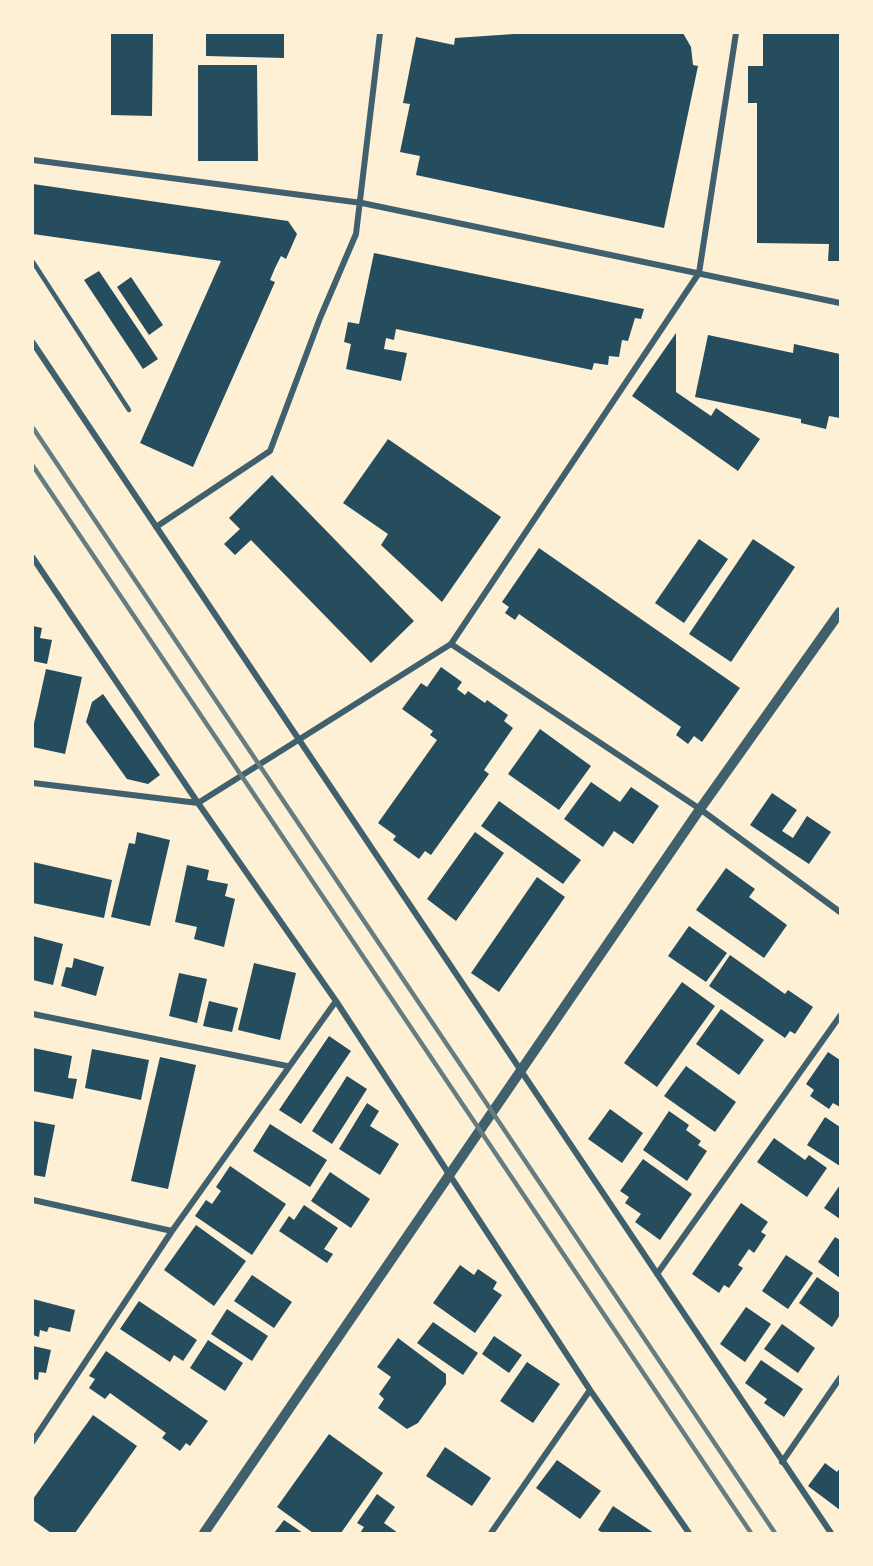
<!DOCTYPE html>
<style>
body{margin:0}
#map{position:relative;width:873px;height:1566px;overflow:hidden;background:#fdf0d5;font-family:"Crimson Pro",serif}
canvas{display:block}
.frame{position:absolute;inset:0;border:34px solid #fdf0d5;pointer-events:none}
</style>
<div id="map">
<canvas width="873" height="1566"></canvas>
<div class="frame"></div>
</div>
<script>
const ctx = document.querySelector('canvas').getContext('2d');
ctx.lineJoin = 'round';
function fillPath(path, color) { ctx.fillStyle = color; ctx.fill(path, 'evenodd'); }
const shape = rows => new Path2D(rows.map(r => 'M' + r).join(''));
function strokePath(path, color, width, dash) { ctx.strokeStyle = color; ctx.lineWidth = width; ctx.lineCap = dash ? 'butt' : 'round'; ctx.setLineDash(dash || []); ctx.stroke(path); }
fillPath(shape([
 [111,33,153,33,152,116,111,115],
 [206,33,284,33,284,58,206,56],
 [529,33,683,33,691,47,693,65,698,66,664,228,416,175,420,156,400,152,410,104,403,103,416,37,454,45,455,38],
 [763,33,840,33,840,261,828,261,829,244,757,243,757,103,748,103,748,66,763,66],
 [198,65,257,65,258,161,198,161],
 [33,184,288,221,297,234,286,259,281,256,275,268,270,280,275,282,193,467,140,443,221,261,33,234],
 [374,253,644,309,641,319,635,318,628,341,622,340,619,357,609,356,608,365,594,363,592,370,396,329,394,340,386,338,384,349,407,353,401,381,346,369,351,344,344,342,348,322,359,324],
 [99,271,158,359,143,369,84,280],
 [131,277,163,325,149,335,117,287],
 [676,333,676,392,711,416,716,408,760,439,738,471,632,396],
 [708,335,793,353,794,344,840,354,840,418,829,416,826,429,801,423,801,419,695,397],
 [388,439,501,517,442,602,381,545,388,534,343,503],
 [272,475,414,621,371,663,251,540,235,555,224,544,240,529,229,518],
 [699,539,728,559,684,623,655,603],
 [753,539,795,567,731,662,689,634],
 [539,548,740,688,702,742,694,736,688,744,676,735,681,727,519,614,515,620,505,613,509,607,502,602],
 [33,626,42,628,40,638,52,640,47,664,33,661],
 [441,667,462,682,457,689,465,695,468,691,485,703,487,700,508,715,504,721,513,728,484,770,489,774,431,855,425,851,419,859,393,840,396,836,378,823,437,740,430,735,433,731,402,709,421,683,427,687],
 [46,669,82,677,65,754,33,747,33,728],
 [103,694,160,775,148,784,127,779,86,722,92,702],
 [540,729,591,766,559,810,508,774],
 [591,782,620,802,631,787,659,806,633,844,614,831,603,847,564,819],
 [772,793,797,810,782,831,793,838,807,816,831,832,809,864,750,825],
 [499,801,581,860,563,884,481,826],
 [137,832,170,840,150,926,111,917,129,843,135,844],
 [475,832,504,853,456,921,427,899],
 [33,862,112,880,104,918,33,903],
 [187,865,209,870,207,880,228,884,225,896,235,899,224,947,194,939,197,927,175,922],
 [726,868,755,889,749,897,787,925,764,958,696,910],
 [537,877,565,897,499,992,471,973],
 [689,926,727,953,706,982,668,956],
 [33,936,63,944,53,985,33,980],
 [730,955,785,994,788,990,813,1007,795,1034,790,1031,785,1038,709,986],
 [74,958,104,967,96,996,61,986,66,967,72,968],
 [254,963,296,973,280,1040,238,1030],
 [179,973,207,979,197,1023,169,1016],
 [682,982,715,1006,657,1087,624,1063],
 [209,1001,238,1008,232,1032,203,1026],
 [721,1009,764,1040,739,1075,696,1044],
 [329,1036,351,1051,301,1124,279,1110],
 [33,1048,72,1056,68,1078,77,1079,73,1099,33,1091],
 [92,1049,149,1060,141,1100,85,1088],
 [828,1052,840,1060,840,1107,833,1103,829,1109,810,1096,814,1090,806,1084],
 [160,1057,196,1065,168,1189,131,1181],
 [686,1066,736,1102,715,1132,664,1096],
 [347,1076,367,1089,332,1144,312,1131],
 [367,1103,379,1111,370,1126,399,1144,380,1175,339,1149],
 [610,1109,643,1133,622,1163,588,1139],
 [669,1111,689,1125,686,1130,701,1141,698,1145,707,1151,687,1181,643,1150],
 [825,1117,840,1127,840,1166,807,1145],
 [33,1121,55,1125,45,1177,33,1175],
 [270,1124,327,1160,310,1187,253,1151],
 [774,1138,805,1160,809,1155,827,1168,807,1197,757,1162],
 [643,1159,692,1194,660,1240,635,1222,641,1214,625,1203,629,1197,620,1191],
 [230,1166,286,1204,252,1255,195,1216,206,1200,212,1204,221,1191,216,1187],
 [330,1172,370,1199,351,1228,311,1201],
 [840,1185,840,1219,824,1208],
 [741,1203,768,1222,761,1232,766,1235,754,1253,749,1249,738,1265,743,1268,729,1288,724,1285,719,1293,692,1274],
 [304,1205,338,1228,324,1249,333,1254,327,1263,279,1231,289,1216,294,1220],
 [196,1225,246,1261,214,1306,164,1270],
 [835,1237,840,1240,840,1278,818,1262],
 [786,1255,813,1273,788,1309,762,1291],
 [460,1265,474,1275,478,1269,497,1282,493,1289,502,1295,475,1333,433,1303],
 [252,1275,292,1302,274,1328,234,1301],
 [817,1277,840,1293,840,1315,832,1327,799,1303],
 [33,1299,75,1310,70,1332,49,1327,47,1332,40,1330,39,1337,33,1335],
 [139,1301,197,1340,183,1361,174,1355,170,1362,120,1329],
 [746,1307,771,1324,745,1362,720,1344],
 [227,1309,268,1336,252,1361,211,1334],
 [433,1322,478,1353,463,1375,417,1343],
 [782,1324,815,1348,798,1373,764,1349],
 [494,1336,522,1355,509,1373,482,1354],
 [398,1338,446,1374,446,1384,418,1423,407,1429,378,1408,384,1399,379,1394,391,1377,377,1367],
 [208,1340,243,1363,225,1391,190,1368],
 [33,1346,51,1350,46,1373,39,1372,38,1380,33,1379],
 [106,1351,208,1421,190,1446,186,1443,180,1451,162,1438,166,1433,110,1393,105,1399,89,1388,95,1379,89,1376],
 [761,1360,803,1389,784,1417,764,1403,767,1399,745,1383],
 [527,1362,560,1384,533,1423,500,1401],
 [93,1415,137,1446,75,1533,51,1533,33,1520,33,1499],
 [329,1434,383,1473,341,1533,313,1533,277,1507],
 [445,1447,491,1478,472,1506,426,1476],
 [557,1460,601,1491,580,1519,536,1488],
 [825,1463,837,1472,840,1468,840,1510,808,1486],
 [377,1494,395,1507,384,1523,398,1533,360,1533,364,1527,357,1523],
 [613,1506,654,1533,603,1533,598,1530],
 [284,1520,303,1533,274,1533]
]), '#264d5e');
strokePath(shape([
 [33,262,129,410]
]), '#3f606c', 4.5);
strokePath(shape([
 [33,160,362,203,840,303],
 [33,343,831,1533],
 [156,527,270,451,320,318,356,234,380,33],
 [33,558,198,803,336,1001,590,1390,689,1533],
 [451,644,700,809,840,912],
 [33,783,198,803,451,644,699,273,736,33],
 [33,1014,287,1066],
 [33,1200,172,1231],
 [657,1274,840,1016],
 [33,1441,172,1231,336,1001],
 [782,1462,840,1378],
 [491,1533,590,1390]
]), '#3f606c', 6);
strokePath(shape([
 [204,1533,700,809,840,612]
]), '#3f606c', 10);
strokePath(shape([
 [33,428,775,1533],
 [33,466,751,1533]
]), '#657d81', 4.5);
</script>
